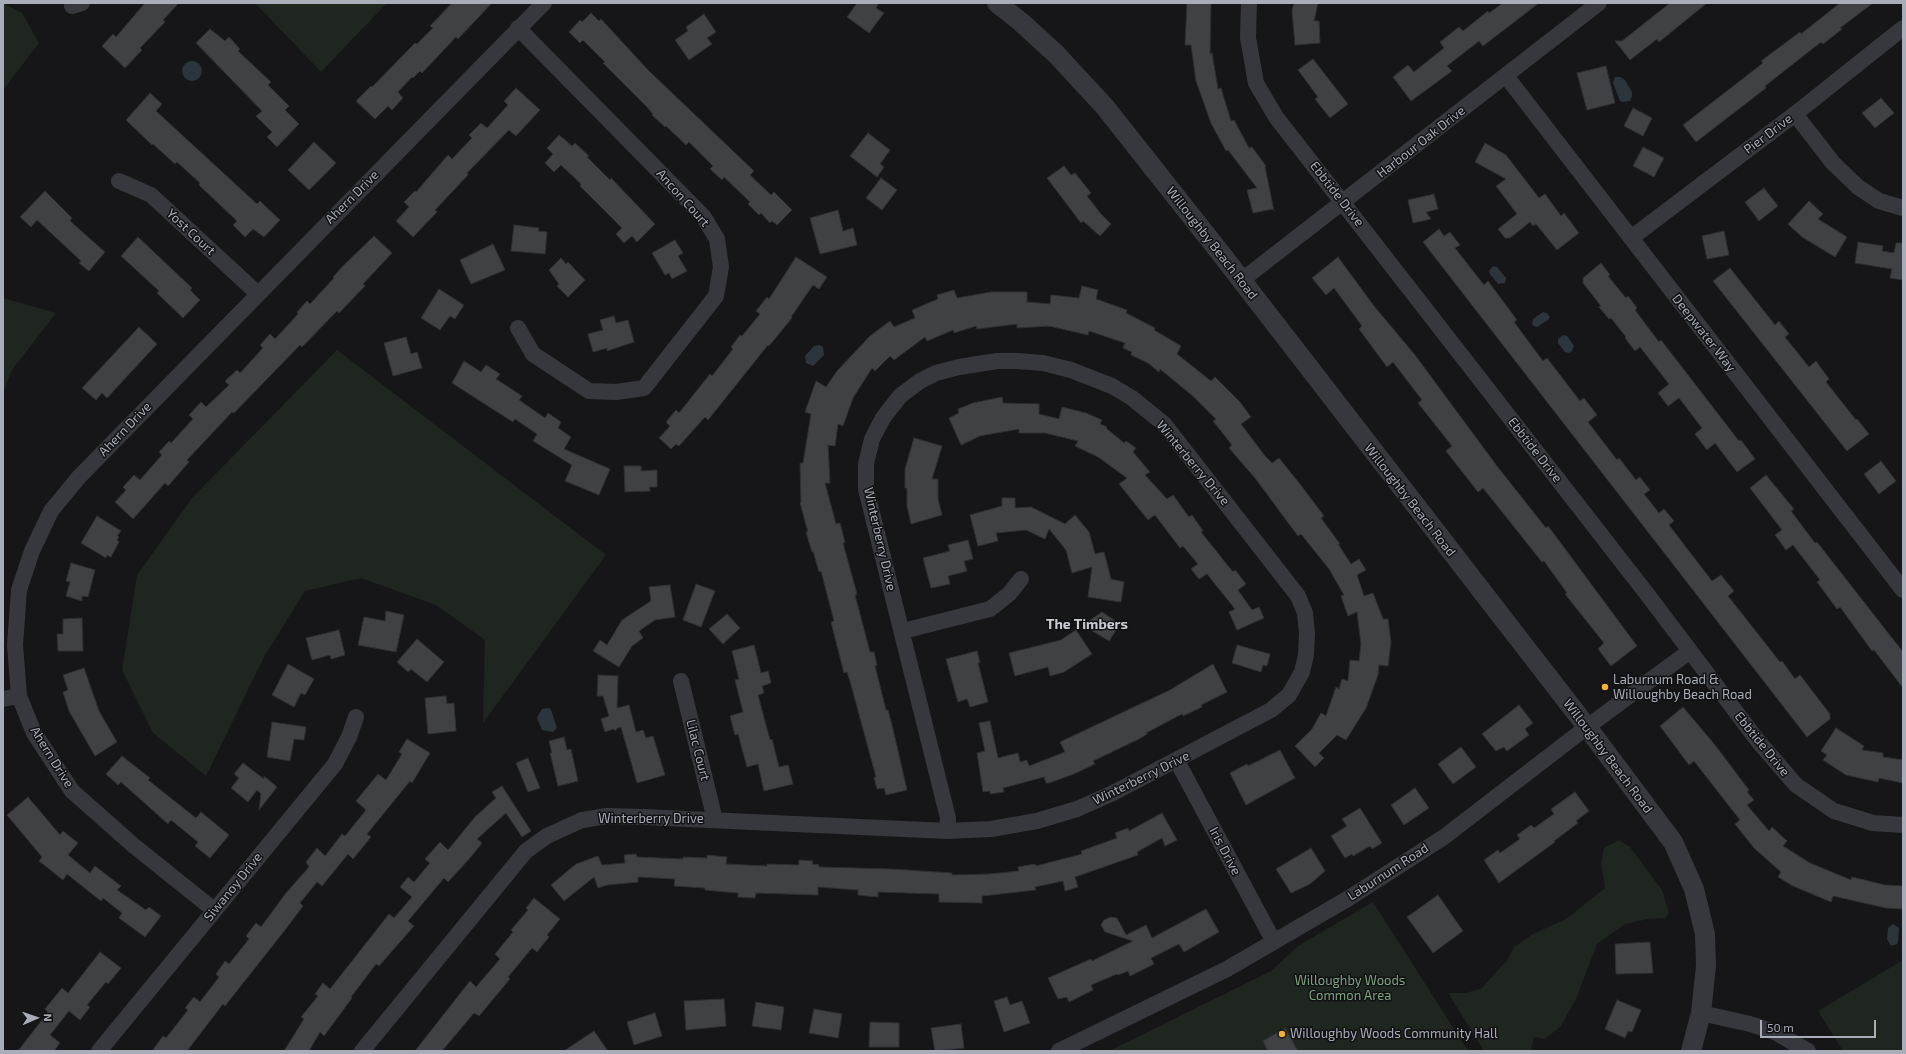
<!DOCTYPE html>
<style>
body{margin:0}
#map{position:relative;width:1906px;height:1054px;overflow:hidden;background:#161618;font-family:"Exo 2",sans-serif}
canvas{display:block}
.frame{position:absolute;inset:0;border:4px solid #a8adb8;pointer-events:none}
.north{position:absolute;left:16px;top:998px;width:40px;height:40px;-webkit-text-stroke:3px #111113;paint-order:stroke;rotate:88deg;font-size:11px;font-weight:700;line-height:16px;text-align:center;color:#a8adb8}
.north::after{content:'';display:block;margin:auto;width:14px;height:18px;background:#a8adb8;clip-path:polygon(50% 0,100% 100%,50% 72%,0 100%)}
.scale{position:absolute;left:1760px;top:1020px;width:116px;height:18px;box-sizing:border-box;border:2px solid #a8adb8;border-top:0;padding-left:5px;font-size:12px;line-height:14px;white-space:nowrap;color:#a8adb8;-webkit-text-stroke:3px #111113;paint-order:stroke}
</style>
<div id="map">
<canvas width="1906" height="1054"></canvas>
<div class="frame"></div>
<div class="north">N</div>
<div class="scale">50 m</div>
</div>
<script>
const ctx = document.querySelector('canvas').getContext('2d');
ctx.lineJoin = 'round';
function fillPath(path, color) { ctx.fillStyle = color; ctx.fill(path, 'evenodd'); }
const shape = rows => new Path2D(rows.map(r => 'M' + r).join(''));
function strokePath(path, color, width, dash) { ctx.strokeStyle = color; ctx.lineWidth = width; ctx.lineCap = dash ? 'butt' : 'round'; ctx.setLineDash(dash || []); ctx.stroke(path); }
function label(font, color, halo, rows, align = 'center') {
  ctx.font = font + ' "Exo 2",sans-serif'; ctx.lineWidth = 3; ctx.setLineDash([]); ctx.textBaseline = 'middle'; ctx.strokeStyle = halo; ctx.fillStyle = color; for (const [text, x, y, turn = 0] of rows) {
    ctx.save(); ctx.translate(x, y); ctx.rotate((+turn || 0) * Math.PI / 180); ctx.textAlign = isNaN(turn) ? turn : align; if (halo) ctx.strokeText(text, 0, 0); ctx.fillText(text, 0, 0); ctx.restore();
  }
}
fillPath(shape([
 [3,3,22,13,39,43,3,90],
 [255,3,387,3,321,72],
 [3,298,56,313,12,370,3,393],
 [337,350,606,555,483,723,485,640,436,605,361,578,305,591,264,657,206,776,153,733,122,670,137,575,192,498],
 [1619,840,1630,847,1662,890,1669,913,1665,918,1648,919,1625,924,1597,944,1576,999,1561,1026,1545,1039,1534,1037,1531,1051,1484,1051,1448,993,1465,993,1481,989,1508,959,1514,947,1533,934,1566,919,1605,888,1601,863,1604,848],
 [1373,902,1468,1051,1109,1051,1271,971,1298,946],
 [1903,960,1903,1051,1843,1051,1818,1011]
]), '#1e261f');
fillPath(shape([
 '182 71a10 10 0 1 1 20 0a10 10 0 1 1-20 0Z',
 [1615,77,1620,77,1625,80,1632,92,1632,97,1630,101,1623,102,1620,101,1613,83],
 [1493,266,1497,267,1506,278,1505,283,1498,284,1490,274,1489,271],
 [1543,312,1547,313,1550,317,1548,320,1537,327,1534,326,1532,324,1533,319],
 [1563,335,1567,336,1574,346,1572,351,1569,353,1565,352,1558,343,1558,339],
 [820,345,823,347,824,355,813,366,806,363,805,356,814,346],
 [549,708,551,710,557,728,553,732,542,730,537,718,542,709],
 [1893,924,1899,928,1898,941,1897,944,1891,946,1887,939,1888,928]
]), '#2c353c');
const building = shape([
 [145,3,179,3,163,20,165,22,140,48,142,50,125,68,102,46,113,34,116,37,145,3],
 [452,3,492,3,458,39,456,37,422,73,420,71,413,78,412,77,398,92,403,98,392,110,388,106,375,119,356,101,371,86,372,87,415,43,417,44,433,28,430,26,452,3],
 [857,3,879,3,876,8,884,13,869,33,847,17,857,3],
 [1187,3,1211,3,1210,54,1212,53,1218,89,1221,88,1231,121,1234,120,1249,148,1252,147,1266,166,1265,167,1274,211,1273,209,1253,213,1247,190,1257,188,1228,150,1226,151,1211,123,1196,81,1191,45,1185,45,1187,3],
 [1294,3,1318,3,1314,21,1319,21,1320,43,1295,45,1292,11,1294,3],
 [1503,3,1539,3,1483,46,1479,41,1447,66,1452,71,1411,101,1393,77,1408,65,1414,72,1444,48,1440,42,1459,27,1463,31,1488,11,1489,13,1503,3],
 [1670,3,1707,3,1659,42,1657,39,1630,60,1615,41,1622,41,1670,3],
 [1840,3,1873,3,1840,28,1842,29,1823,44,1821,42,1765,86,1766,88,1696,142,1683,125,1763,63,1761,61,1800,32,1801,34,1840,3],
 [591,13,599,21,601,19,648,70,754,171,750,175,771,195,774,192,792,210,777,225,772,221,770,223,761,213,759,215,748,204,750,202,724,177,722,180,710,169,713,166,689,142,686,145,666,126,665,127,652,115,653,114,646,106,603,63,605,62,583,40,580,43,569,32,580,20,582,22,591,13],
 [704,14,716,32,707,38,712,44,689,60,675,40,688,31,686,27,704,14],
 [210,29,225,41,229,37,240,49,238,51,271,82,268,85,289,106,285,110,299,124,277,147,267,137,272,132,256,116,262,111,196,43,210,29],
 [1313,59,1348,104,1330,118,1315,99,1318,97,1298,70,1313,59],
 [1606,66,1615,103,1587,110,1577,73,1606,66],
 [516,88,540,110,516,136,509,130,467,173,468,175,435,210,437,212,413,237,396,221,409,207,404,202,415,191,416,192,448,155,452,159,472,138,469,135,481,123,487,128,508,105,504,101,516,88],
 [150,93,162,104,156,111,257,204,260,201,280,220,264,237,253,229,245,237,233,225,237,221,199,185,200,183,177,162,175,164,153,144,152,145,126,120,150,93],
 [1881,98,1894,113,1875,128,1862,113,1881,98],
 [1633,108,1652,118,1643,136,1624,126,1633,108],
 [868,133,890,150,880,164,884,167,877,177,850,156,868,133],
 [559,135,572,146,575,143,589,156,587,157,610,180,611,178,655,224,637,242,632,236,624,243,616,234,622,228,580,186,581,184,561,165,554,172,545,163,553,154,547,148,559,135],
 [314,142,336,163,309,190,288,170,314,142],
 [1485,143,1506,155,1539,198,1545,194,1561,216,1564,213,1579,233,1557,250,1536,224,1533,226,1530,222,1510,238,1505,238,1498,229,1517,214,1496,186,1506,179,1475,162,1485,143],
 [1643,147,1664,158,1654,177,1633,166,1643,147],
 [1064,166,1071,175,1075,173,1091,193,1087,196,1101,214,1111,224,1100,236,1083,221,1081,223,1047,178,1064,166],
 [881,178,897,190,882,210,866,198,881,178],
 [1764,188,1778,206,1759,221,1745,202,1764,188],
 [45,191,72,218,70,221,105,252,89,271,79,263,81,261,37,220,31,227,20,217,45,191],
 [1434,194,1438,209,1426,212,1431,219,1413,223,1408,200,1434,194],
 [1809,201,1823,214,1818,219,1847,237,1835,257,1802,237,1788,224,1809,201],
 [838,210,843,231,853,228,857,245,820,254,810,218,838,210],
 [514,225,539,228,538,231,547,232,545,254,511,251,514,225],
 [1439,229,1444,236,1450,232,1460,245,1455,248,1484,285,1488,281,1517,320,1514,322,1543,361,1547,358,1580,401,1584,398,1597,415,1588,422,1617,460,1619,458,1636,480,1640,477,1650,490,1644,494,1659,513,1664,509,1674,521,1669,525,1712,581,1721,575,1734,591,1728,596,1780,662,1782,661,1795,679,1800,675,1830,714,1830,719,1807,737,1423,242,1439,229],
 [1724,231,1729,255,1707,259,1702,236,1724,231],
 [374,236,392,253,363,284,365,286,339,313,337,311,302,347,300,345,234,413,232,412,187,460,189,462,168,486,165,483,133,519,115,502,126,490,123,487,134,475,140,480,162,455,159,452,169,441,171,443,193,419,189,415,201,402,206,407,229,385,225,381,237,370,240,373,263,348,260,345,270,334,275,339,298,314,297,312,307,301,310,304,334,278,333,277,343,266,374,236],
 [138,237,192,288,190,290,200,300,183,318,157,293,159,291,121,256,138,237],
 [675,240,683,253,678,256,687,271,672,279,669,273,665,275,652,253,675,240],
 [1858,242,1883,246,1882,251,1894,253,1896,243,1903,243,1903,280,1890,278,1892,269,1855,263,1858,242],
 [493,244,505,270,471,284,460,260,493,244],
 [796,257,827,277,819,289,813,285,791,317,792,318,769,346,768,345,708,420,705,417,679,446,676,444,671,449,659,438,670,426,666,422,676,410,679,413,710,374,712,376,733,349,731,347,740,335,742,336,760,314,756,311,767,297,769,299,796,257],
 [1338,257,1374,306,1415,355,1497,466,1546,528,1548,526,1563,546,1637,646,1611,666,1598,649,1604,643,1565,594,1567,593,1544,561,1542,562,1483,488,1478,492,1446,451,1452,446,1418,403,1422,400,1393,362,1387,367,1359,329,1362,326,1334,288,1326,295,1312,278,1338,257],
 [561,258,566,264,568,262,585,280,568,297,557,286,559,284,549,270,561,258],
 [1601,263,1610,275,1608,276,1626,298,1628,296,1637,308,1635,310,1659,342,1661,340,1739,441,1741,440,1755,459,1737,472,1715,443,1707,450,1695,434,1702,428,1679,398,1668,406,1658,393,1669,384,1640,347,1635,351,1625,338,1626,337,1611,318,1609,319,1599,307,1601,306,1583,283,1583,278,1601,263],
 [1730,268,1775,325,1779,321,1789,334,1785,337,1809,367,1816,361,1829,379,1826,382,1856,420,1857,419,1869,434,1847,451,1713,281,1730,268],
 [1082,286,1098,290,1096,299,1127,310,1126,313,1155,328,1154,330,1181,346,1177,354,1211,381,1215,377,1240,402,1251,417,1241,424,1265,456,1272,463,1279,458,1300,484,1324,516,1321,518,1340,544,1338,544,1351,564,1359,559,1366,570,1357,575,1364,596,1373,593,1383,619,1388,619,1391,642,1388,666,1379,665,1378,675,1366,708,1346,740,1337,735,1319,753,1324,758,1315,767,1295,746,1312,729,1321,713,1326,716,1336,687,1339,689,1342,679,1348,681,1350,660,1359,661,1361,644,1357,612,1348,616,1341,596,1344,595,1329,569,1301,534,1298,536,1255,478,1229,448,1232,445,1213,421,1216,419,1194,397,1160,369,1159,372,1148,363,1131,355,1132,352,1123,348,1125,343,1089,331,1088,335,1049,326,1017,328,1017,324,977,329,976,326,954,333,953,330,927,341,925,337,894,360,890,356,875,371,872,368,853,398,843,426,838,424,835,446,828,445,830,483,825,483,836,524,840,523,845,542,843,543,857,594,855,595,870,652,874,652,877,665,875,666,886,710,888,710,893,729,907,790,886,795,884,788,877,789,874,778,876,777,850,681,847,672,844,673,831,622,834,621,821,571,819,572,813,551,812,552,806,532,808,532,800,503,801,502,800,463,803,463,811,414,805,412,816,381,826,387,837,371,870,336,890,321,894,327,915,318,912,310,938,299,937,295,954,290,957,298,991,292,1027,292,1027,302,1050,304,1051,295,1079,298,1082,286],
 [439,289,464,305,455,319,450,316,440,330,421,318,439,289],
 [614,316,616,323,628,320,634,342,607,351,607,348,593,352,588,334,603,330,600,320,614,316],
 [139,327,157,344,107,398,102,393,96,400,82,388,139,327],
 [406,337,411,354,417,352,422,368,393,376,384,343,406,337],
 [464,361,481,372,486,365,500,374,496,379,522,396,519,400,545,418,548,413,561,422,558,428,571,437,564,449,610,469,599,495,565,481,572,465,533,441,537,434,515,419,513,422,452,383,464,361],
 [1002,397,1003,403,1039,404,1039,414,1059,419,1062,407,1086,413,1102,420,1100,424,1107,427,1106,428,1124,443,1126,441,1136,448,1133,452,1150,472,1145,475,1167,499,1173,495,1189,517,1192,515,1203,531,1201,532,1233,572,1235,570,1246,584,1238,590,1252,610,1259,607,1264,618,1237,630,1229,612,1235,609,1207,574,1199,579,1191,569,1198,564,1183,546,1180,548,1155,515,1148,520,1119,484,1127,478,1098,457,1075,446,1078,441,1045,433,1019,433,1019,429,980,436,961,445,949,418,959,413,958,409,973,403,1002,397],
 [914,438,942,446,932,479,938,479,938,499,942,515,911,524,907,506,907,488,905,488,905,469,914,438],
 [1881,461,1896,481,1879,494,1864,474,1881,461],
 [624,466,641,466,641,471,657,470,657,487,649,487,650,491,625,492,624,466],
 [1766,475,1794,509,1791,511,1815,543,1817,542,1903,652,1903,688,1874,650,1872,651,1840,607,1837,609,1817,582,1820,580,1793,545,1786,550,1775,535,1782,530,1750,488,1766,475],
 [1002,498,1015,498,1015,508,1031,507,1065,524,1075,515,1089,532,1095,554,1104,552,1111,579,1124,582,1121,602,1088,597,1092,567,1072,573,1066,550,1049,529,1045,539,1026,530,996,533,998,541,978,546,970,515,1002,506,1002,498],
 [97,516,121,531,117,536,119,537,117,540,119,542,111,557,107,555,106,558,81,543,97,516],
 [968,540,973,559,964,561,967,571,948,576,950,584,931,588,923,558,950,551,948,545,968,540],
 [71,563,95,570,88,597,82,596,82,601,66,596,70,582,66,581,71,563],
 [696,584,715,591,701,627,683,620,696,584],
 [670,585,675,617,655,620,639,631,643,638,632,646,619,667,593,651,600,640,607,645,622,620,651,601,649,587,670,585],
 [386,611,404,615,396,652,358,645,364,617,385,621,386,611],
 [1102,612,1120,624,1109,641,1083,625,1102,612],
 [727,614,740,628,723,644,709,629,727,614],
 [82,618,83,651,58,651,57,634,63,634,63,619,82,618],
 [339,630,345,655,331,659,330,655,312,660,306,638,339,630],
 [1076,630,1092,654,1064,672,1050,676,1048,667,1015,676,1009,653,1061,640,1076,630],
 [417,639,444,662,427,682,411,669,408,672,397,662,417,639],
 [754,645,761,673,768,671,771,683,762,686,764,693,758,695,770,740,772,739,779,767,788,765,793,784,764,791,758,764,747,767,738,734,735,735,730,716,743,712,735,680,739,679,732,651,754,645],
 [1237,645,1270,654,1267,666,1263,665,1261,672,1232,663,1237,645],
 [977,651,980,662,978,663,988,702,970,707,967,699,958,702,946,659,977,651],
 [288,664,314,679,305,695,301,693,294,707,272,695,288,664],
 [1213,664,1227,692,1201,705,1202,707,1183,716,1182,714,1146,733,1147,734,1139,739,1093,761,1095,764,1074,774,1049,783,1046,783,1044,777,1003,788,1004,792,990,794,990,791,983,792,977,753,985,751,979,723,990,721,998,758,1018,753,1020,762,1027,760,1029,766,1065,752,1060,742,1170,690,1213,664],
 [84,668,99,711,117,742,95,756,69,711,63,692,68,690,63,675,84,668],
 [598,675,618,676,617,708,629,705,636,732,643,730,646,738,653,736,665,775,637,783,621,727,616,729,616,731,613,729,605,732,601,719,609,716,603,696,597,696,598,675],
 [446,696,447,704,454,703,456,731,428,734,425,698,446,696],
 [1519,705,1533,723,1525,729,1529,735,1507,751,1504,747,1496,751,1482,734,1519,705],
 [1683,707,1715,745,1749,790,1747,792,1754,800,1747,805,1769,831,1772,827,1787,841,1783,846,1810,863,1851,880,1852,877,1885,885,1903,886,1902,909,1886,908,1833,896,1831,902,1793,886,1778,877,1781,872,1754,848,1735,824,1740,820,1694,761,1689,765,1660,726,1683,707],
 [272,722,306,727,304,740,294,739,290,761,267,757,272,722],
 [1836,728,1864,746,1862,750,1883,753,1883,757,1903,760,1903,783,1879,778,1878,782,1846,775,1823,760,1827,755,1821,751,1836,728],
 [564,737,567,750,571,749,578,781,558,786,550,753,552,753,549,741,564,737],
 [407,739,430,753,412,783,410,781,367,834,371,837,353,859,348,854,322,886,317,882,300,903,303,906,285,930,225,1006,223,1004,187,1051,152,1051,163,1036,166,1038,188,1010,185,1008,194,997,200,1002,219,977,216,974,225,961,229,964,249,939,246,936,256,923,261,927,286,893,309,867,306,862,317,848,325,856,342,834,345,836,366,810,356,801,378,774,386,780,402,754,399,752,407,739],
 [1461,747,1476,767,1453,784,1438,764,1461,747],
 [1280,750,1295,778,1246,805,1230,773,1247,764,1248,766,1280,750],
 [122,756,150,778,148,780,196,818,201,812,229,835,210,858,195,846,198,842,171,820,168,824,121,782,118,785,106,774,122,756],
 [528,758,540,788,528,792,516,763,528,758],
 [243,763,264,779,264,776,277,787,259,810,261,794,257,790,248,802,231,788,239,778,234,774,243,763],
 [502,786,531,831,522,837,506,813,477,839,482,843,470,858,448,882,444,878,408,921,414,926,379,966,376,964,351,997,352,998,324,1036,320,1032,309,1051,284,1051,304,1019,301,1017,318,996,315,994,323,983,330,989,389,914,394,918,412,897,400,887,408,877,414,882,430,863,425,859,440,842,448,850,475,817,496,798,492,792,502,786],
 [1415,788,1429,808,1404,825,1391,805,1415,788],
 [1575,792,1589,811,1576,821,1578,823,1554,841,1555,842,1499,883,1484,860,1498,850,1500,853,1520,839,1517,835,1531,825,1534,828,1554,814,1551,809,1575,792],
 [28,797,60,835,63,831,78,843,68,855,90,873,95,866,121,886,117,890,146,910,149,907,161,916,145,937,119,918,122,913,103,898,101,901,67,874,63,880,39,861,42,857,7,815,28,797],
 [1360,808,1382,843,1372,849,1370,846,1353,856,1352,854,1345,858,1331,836,1347,826,1342,819,1360,808],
 [1162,813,1177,840,1165,846,1162,838,1137,852,1138,855,1075,877,1078,887,1065,891,1063,881,1035,887,1036,890,982,896,982,903,939,902,939,894,878,892,878,897,858,895,858,890,818,887,818,895,756,893,755,898,738,897,738,893,705,890,705,888,674,886,675,879,638,877,638,882,607,885,598,888,594,877,564,901,551,885,576,864,598,856,602,865,625,863,624,855,636,854,637,857,683,859,683,857,707,858,707,855,727,857,726,864,767,866,767,864,799,865,799,860,813,861,812,864,819,865,819,867,891,869,952,873,952,875,989,874,1019,871,1018,867,1035,864,1036,866,1082,854,1081,851,1117,838,1115,833,1128,828,1129,831,1162,813],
 [1311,848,1325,871,1310,884,1291,893,1276,869,1311,848],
 [1438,895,1463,931,1433,953,1407,917,1438,895],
 [534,898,560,919,547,935,549,937,537,952,532,948,508,977,510,979,479,1016,474,1013,442,1051,415,1051,470,981,476,987,500,959,495,954,513,932,511,930,528,910,526,908,534,898],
 [1206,909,1219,932,1184,952,1179,944,1151,958,1154,964,1130,976,1128,971,1118,975,1117,974,1091,985,1093,990,1069,1002,1067,997,1058,999,1048,978,1091,959,1092,961,1133,941,1105,932,1101,925,1104,920,1111,917,1117,918,1126,935,1146,925,1152,938,1206,909],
 [1650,942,1653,973,1616,974,1615,944,1650,942],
 [100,952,121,968,108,984,106,982,87,1005,90,1007,80,1020,69,1011,50,1035,60,1043,54,1051,18,1051,48,1012,45,1009,62,988,68,993,100,952],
 [1007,997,1010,1005,1022,1001,1030,1023,1004,1032,994,1001,1007,997],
 [724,999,726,1026,686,1030,684,1001,724,999],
 [1617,1000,1641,1010,1632,1032,1628,1031,1625,1038,1605,1029,1617,1000],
 [756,1002,784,1007,781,1030,752,1026,756,1002],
 [814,1009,842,1014,838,1038,809,1033,814,1009],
 [655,1013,662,1036,634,1045,627,1022,655,1013],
 [870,1022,899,1023,899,1047,869,1047,870,1022],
 [961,1024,964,1048,935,1051,931,1028,961,1024],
 [1285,1028,1298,1051,1268,1051,1263,1041,1285,1028],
 [594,1031,608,1051,564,1051,594,1031]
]);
fillPath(building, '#404145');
strokePath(building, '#303034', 1);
strokePath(shape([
 [1249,3,1248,38,1256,83,1276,117,1647,594,1758,741,1796,785,1834,811,1873,823,1903,825],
 [72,6,82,3],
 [1506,76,1903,590],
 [1795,114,1833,163,1858,187,1879,201,1903,208],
 [119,181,151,195,257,293],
 [1631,238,1795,114,1903,28],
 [1242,280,1599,3],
 [518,328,533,354,589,391,616,392,644,388,716,296,721,267,717,239,703,216,518,28],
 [903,631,990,609,1009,594,1021,579],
 [681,681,715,820],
 [3,699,19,696],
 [1177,761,1274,942],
 [214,910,133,845,72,791,34,733,19,696,15,645,19,590,32,551,51,511,79,477,544,3],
 [1701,1013,1750,1024,1775,1032,1808,1051],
 [99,1051,335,764,349,737,356,717],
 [362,1051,526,851,547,836,582,820,607,816,644,817,947,831,991,829,1037,821,1077,809,1113,793,1271,710,1289,695,1302,672,1306,655,1307,633,1305,613,1298,596,1164,424,1132,398,1112,386,1071,370,1043,363,1018,361,997,361,959,367,936,373,920,381,900,396,883,418,872,439,866,464,866,489,948,818,947,831],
 [1059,1051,1227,969,1349,898,1444,837,1587,727,1690,651]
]), '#37383d', 16);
strokePath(shape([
 [997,3,1021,22,1056,54,1105,107,1222,255,1587,727,1673,842,1694,889,1705,934,1706,966,1701,1013,1691,1051]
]), '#37383d', 20);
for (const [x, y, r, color] of [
 [1605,687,4,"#f2b134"],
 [1282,1034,4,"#f2b134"]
]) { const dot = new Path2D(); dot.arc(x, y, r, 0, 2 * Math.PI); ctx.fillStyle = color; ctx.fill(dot); strokePath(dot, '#111113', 1.5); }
label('13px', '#a8adb8', '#111113', [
 ["Pier Drive",1768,134,-37],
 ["Harbour Oak Drive",1421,142,-38],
 ["Ebbtide Drive",1337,194,52],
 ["Ahern Drive",352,197,-45],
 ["Ancon Court",683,198,48],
 ["Yost Court",191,232,43],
 ["Willoughby Beach Road",1212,243,52],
 ["Deepwater Way",1704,333,52],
 ["Ahern Drive",125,429,-46],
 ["Ebbtide Drive",1535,450,52],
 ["Winterberry Drive",1193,463,50],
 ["Willoughby Beach Road",1410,500,52],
 ["Winterberry Drive",880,539,77],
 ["Ebbtide Drive",1762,744,51],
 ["Lilac Court",698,750,76],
 ["Willoughby Beach Road",1608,756,53],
 ["Ahern Drive",52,757,58],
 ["Winterberry Drive",1141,778,-26],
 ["Winterberry Drive",651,819],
 ["Iris Drive",1225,851,62],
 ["Laburnum Road",1388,872,-33],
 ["Siwanoy Drive",233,887,-51]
]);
label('13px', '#a8adb8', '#111113', [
 ["Laburnum Road &",1613,680],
 ["Willoughby Beach Road",1613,695],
 ["Willoughby Woods Community Hall",1290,1034]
], 'left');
label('13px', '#7fa381', '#111113', [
 ["Willoughby Woods",1350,981],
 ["Common Area",1350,996]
]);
label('bold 14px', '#c9ccd4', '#111113', [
 ["The Timbers",1087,624]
]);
</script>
